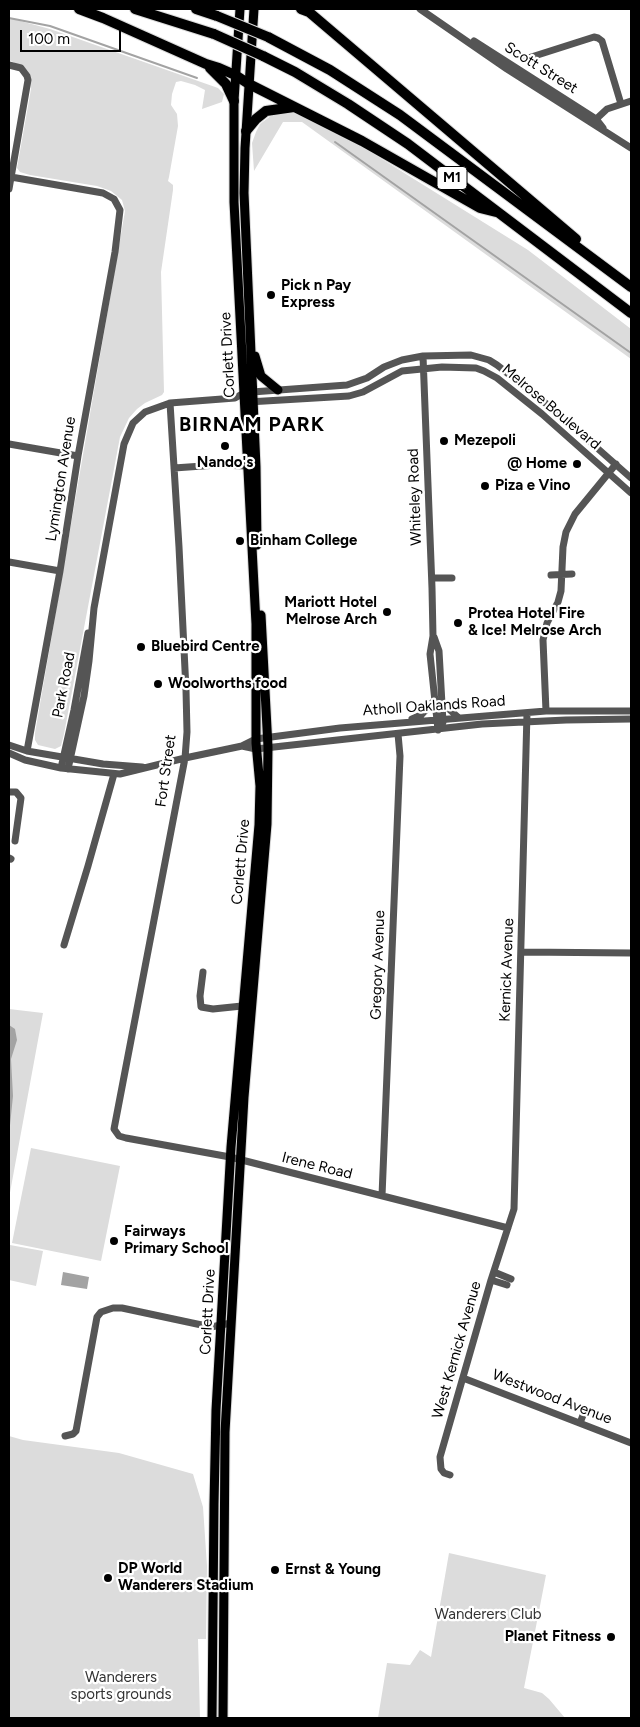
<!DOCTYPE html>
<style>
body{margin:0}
#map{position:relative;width:640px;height:1727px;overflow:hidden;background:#fff;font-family:Figtree,sans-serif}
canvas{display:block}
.frame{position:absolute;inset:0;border:10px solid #000;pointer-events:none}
.scale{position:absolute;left:20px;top:30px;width:101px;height:22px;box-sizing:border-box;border:2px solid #000;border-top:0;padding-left:6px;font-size:15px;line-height:18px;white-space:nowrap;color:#000;-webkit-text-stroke:4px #fff;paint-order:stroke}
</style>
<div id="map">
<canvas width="640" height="1727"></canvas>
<div class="frame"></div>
<div class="scale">100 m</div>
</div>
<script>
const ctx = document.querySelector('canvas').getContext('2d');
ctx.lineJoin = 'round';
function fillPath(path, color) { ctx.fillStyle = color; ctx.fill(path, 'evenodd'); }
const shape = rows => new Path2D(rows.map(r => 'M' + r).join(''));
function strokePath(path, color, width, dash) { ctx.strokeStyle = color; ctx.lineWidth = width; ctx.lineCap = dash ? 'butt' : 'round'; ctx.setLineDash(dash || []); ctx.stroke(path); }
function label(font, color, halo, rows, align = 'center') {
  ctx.font = font + ' Figtree,sans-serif'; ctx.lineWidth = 4.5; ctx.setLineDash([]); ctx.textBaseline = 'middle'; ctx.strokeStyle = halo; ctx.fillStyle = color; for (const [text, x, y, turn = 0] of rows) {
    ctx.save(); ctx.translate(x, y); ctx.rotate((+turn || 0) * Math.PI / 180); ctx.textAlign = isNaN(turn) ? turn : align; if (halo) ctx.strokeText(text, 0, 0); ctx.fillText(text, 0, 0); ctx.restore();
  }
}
fillPath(shape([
 [9,18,50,29,218,88,224,94,222,102,202,109,205,90,195,85,181,81,176,82,172,94,171,105,177,114,178,126,169,177,168,181,173,185,173,190,161,272,164,392,162,395,145,403,137,409,129,418,120,437,64,734,61,746,55,749,38,745,35,740,35,733,125,211,122,200,111,191,97,186,30,175,20,172,17,168,31,89,29,74,21,66,9,60],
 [290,111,348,138,528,250,631,329,631,359,302,122,283,122,254,171,252,143,256,132,260,124,272,115],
 [9,1009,43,1013,9,1198],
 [31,1148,120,1166,101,1261,12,1243],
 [10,1245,43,1251,36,1286,9,1280],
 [9,1436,23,1440,119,1453,193,1474,203,1507,207,1566,206,1639,198,1639,200,1718,9,1718],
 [449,1553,546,1575,524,1688,542,1693,549,1699,565,1718,378,1718,387,1663,410,1665,420,1650,431,1657]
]), '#dcdcdc');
fillPath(shape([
 [9,1025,15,1029,17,1040,11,1059,13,1096,9,1135],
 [63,1272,89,1277,87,1289,61,1285]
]), '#a3a3a3');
strokePath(shape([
 [9,18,50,26,197,78],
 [335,142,631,353]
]), '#a3a3a3', 2);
const major = shape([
 [254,9,245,148,244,193,256,467,257,545],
 [255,356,261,376,278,390],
 [212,1718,214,1504,216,1410,231,1147,259,825,260,786,256,743,256,624,234,202,234,101,240,9],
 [223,1718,225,1432,244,1097,267,824,268,747,261,615]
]);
const highway = shape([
 [79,9,103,18,206,64,219,68,235,75,249,84,362,141,480,208,496,212],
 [135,9,214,34],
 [196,9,217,16],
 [301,9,309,12,576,239],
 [268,37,330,70,400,115,631,287],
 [263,56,295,72,348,104,408,144,631,313],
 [210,68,226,84,234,101],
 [246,131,256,119,266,111,294,107]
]);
strokePath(major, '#dbdbdb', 11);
strokePath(highway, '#dbdbdb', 12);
strokePath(shape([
 [420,9,507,69,631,148],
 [474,41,596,119,603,128],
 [525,59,594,37,598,38,602,41,621,104],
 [9,65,21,68,27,76,28,80,9,189],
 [593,122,607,109,631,101],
 [11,177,103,193,114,199,120,210,115,252,78,456,60,571,27,751],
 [423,356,432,588,433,636,430,654,438,730],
 [248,402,349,396,363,392,402,371,442,367,476,368,484,371,497,378,542,414,631,493],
 [170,403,179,547,186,690,187,732,185,758,114,1129,119,1136,126,1138,230,1157,508,1228],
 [9,444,78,456],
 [174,468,217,465,248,466],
 [9,562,60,571],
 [551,575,572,574],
 [432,578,452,578],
 [434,637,439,651,443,722],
 [442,703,459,718],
 [546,711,543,640,547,623,558,602,561,591,563,547,566,532,575,514,616,464],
 [412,719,421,715,434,701],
 [9,745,27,751,103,764,142,767],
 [242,746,256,749,482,724,566,720,631,719],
 [9,753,25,760,61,768,120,774,185,758,242,746,256,739,340,728,546,711,631,711],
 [61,768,74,710,88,633],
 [68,769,84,696,89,661,94,608,124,444,133,423,145,412,170,403,235,398,244,393,252,392,347,385,367,378,384,367,402,360,423,356,471,355,489,360,497,365,553,409,631,478],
 [9,792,16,792,21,798,15,841],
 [9,858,11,859],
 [64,945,88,866,114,774],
 [522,952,631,953],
 [203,972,200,996,201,1007,213,1009,242,1006],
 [382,1196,400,756,398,734],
 [494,1272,511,1279],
 [491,1280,507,1285],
 [463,1378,631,1443],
 [580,1423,585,1410],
 [65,1436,73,1434,76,1431,97,1317,101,1312,113,1308,122,1308,211,1327,231,1323],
 [450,1475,444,1473,441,1469,440,1457,491,1280,514,1209,527,713]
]), '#555', 7);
strokePath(major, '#000', 9);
strokePath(highway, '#000', 10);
const highwayBridge = shape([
 [217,16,268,37],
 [214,34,263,56]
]);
strokePath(highwayBridge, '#dbdbdb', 12, []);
strokePath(highwayBridge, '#000', 10);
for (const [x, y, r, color] of [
 [271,295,5,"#000"],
 [444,441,5,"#000"],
 [225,446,5,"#000"],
 [577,464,5,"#000"],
 [485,486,5,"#000"],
 [240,541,5,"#000"],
 [387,612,5,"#000"],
 [458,623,5,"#000"],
 [141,647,5,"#000"],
 [158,684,5,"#000"],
 [114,1241,5,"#000"],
 [275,1570,5,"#000"],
 [108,1578,5,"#000"],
 [611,1637,5,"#000"]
]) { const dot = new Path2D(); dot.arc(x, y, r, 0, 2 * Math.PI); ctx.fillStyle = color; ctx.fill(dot); strokePath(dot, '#fff', 2); }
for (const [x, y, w] of [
 [452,178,30]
]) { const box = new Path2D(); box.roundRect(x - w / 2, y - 11.5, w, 23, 4); ctx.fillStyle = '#fff'; ctx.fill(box); strokePath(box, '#000', 1); }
label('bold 14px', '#000', null, [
 ["M1",452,178]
]);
label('15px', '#000', '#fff', [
 ["Scott Street",541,68,32],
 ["Corlett Drive",228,355,-93],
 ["Melrose Boulevard",551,407,40],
 ["Lymington Avenue",61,479,-81],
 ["Whiteley Road",415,497,-92],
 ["Park Road",64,685,-79],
 ["Atholl Oaklands Road",434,706,-4],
 ["Fort Street",166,771,-82],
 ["Corlett Drive",241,862,-85],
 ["Gregory Avenue",378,965,-88],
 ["Kernick Avenue",507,970,-88],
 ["Irene Road",317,1166,14],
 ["Corlett Drive",208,1312,-87],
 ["West Kernick Avenue",457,1350,-74],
 ["Westwood Avenue",552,1397,21]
]);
label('bold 15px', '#000', '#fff', [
 ["Pick n Pay",281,286],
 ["Express",281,303],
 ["Mezepoli",454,441],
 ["Nando's",225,463,"center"],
 ["@ Home",567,464,"right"],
 ["Piza e Vino",495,486],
 ["Binham College",250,541],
 ["Mariott Hotel",377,603,"right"],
 ["Melrose Arch",377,620,"right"],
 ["Protea Hotel Fire",468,614],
 ["& Ice! Melrose Arch",468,631],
 ["Bluebird Centre",151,647],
 ["Woolworths food",168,684],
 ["Fairways",124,1232],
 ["Primary School",124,1249],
 ["DP World",118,1569],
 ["Wanderers Stadium",118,1586],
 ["Ernst & Young",285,1570],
 ["Planet Fitness",601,1637,"right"]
], 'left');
label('15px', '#333', '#fff', [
 ["Wanderers Club",488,1615],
 ["Wanderers",121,1678],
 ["sports grounds",121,1695]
]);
ctx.letterSpacing = '1px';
label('bold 20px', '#000', '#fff', [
 ["BIRNAM PARK",252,425]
]);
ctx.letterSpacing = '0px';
</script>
